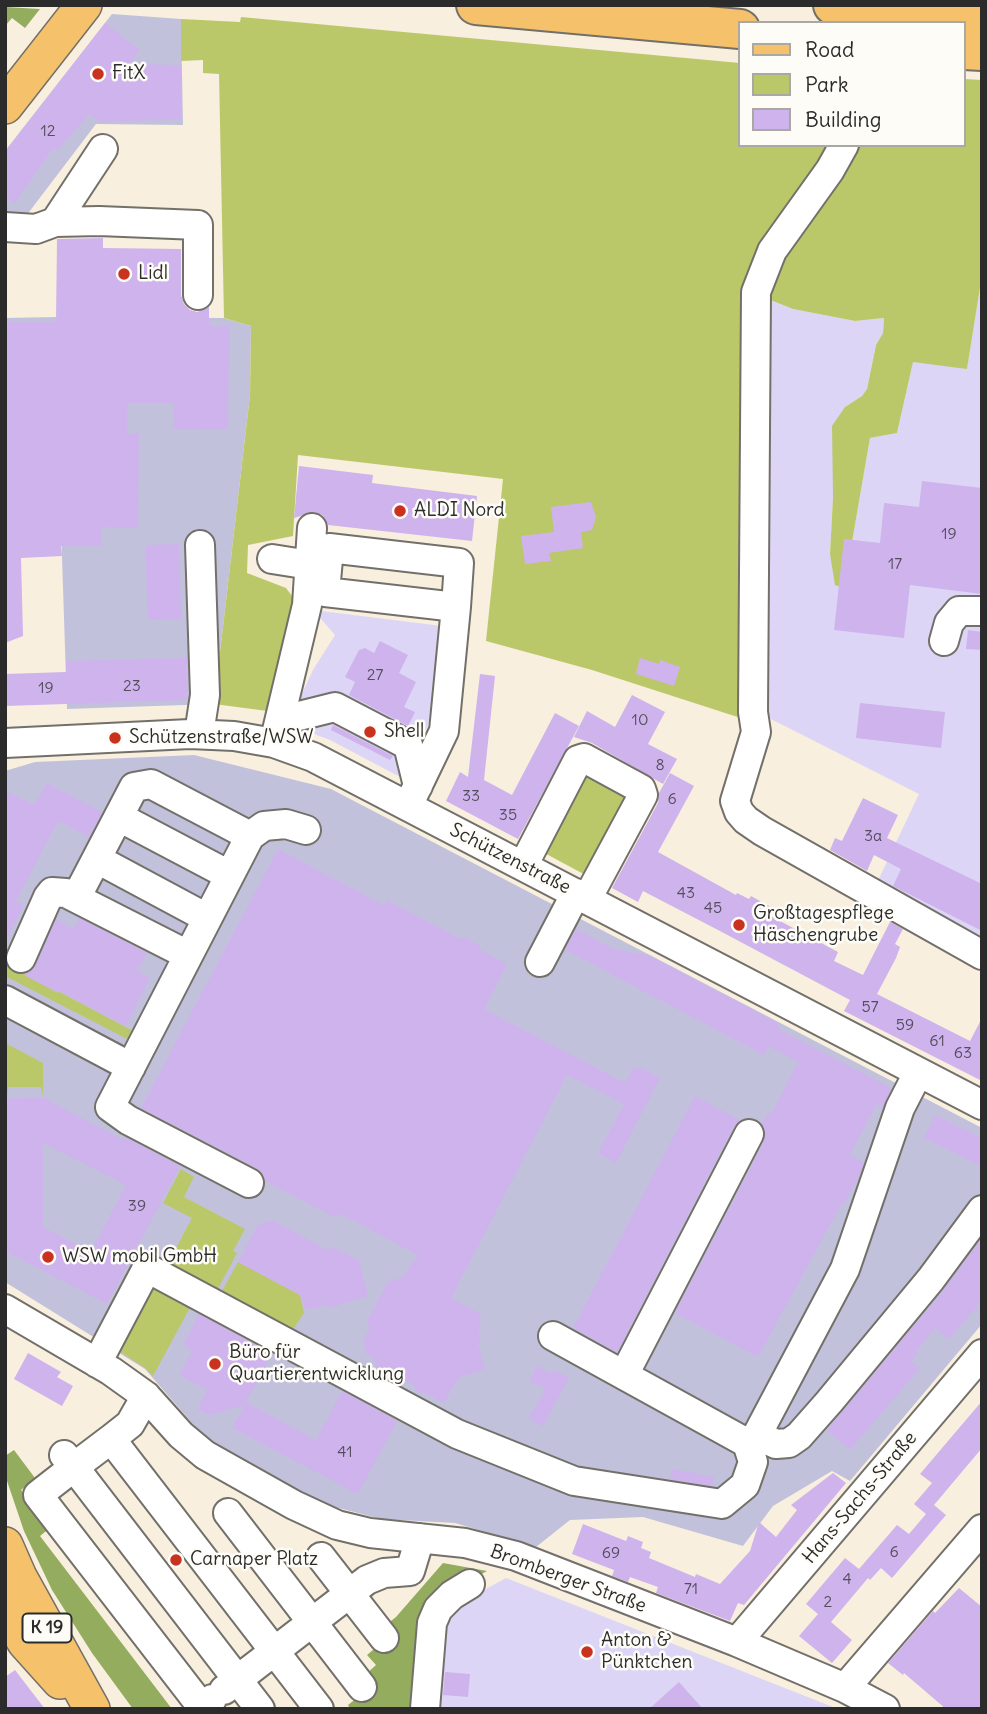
<!DOCTYPE html>
<meta charset="utf-8">
<style>
body{margin:0}
#map{position:relative;width:987px;height:1714px;overflow:hidden;background:#f8efde;font-family:Delius,sans-serif}
canvas{display:block}
.frame{position:absolute;inset:0;border:7px solid #2b2b2b;pointer-events:none}
.legend{position:absolute;left:738px;top:21px;width:228px;height:126px;box-sizing:border-box;background:#fdfcf7;border:2px solid #a9a8a5;margin:0;padding:9px 12px;list-style:none;font-size:21px;color:#2b2b2b}
.legend li{display:flex;align-items:center;gap:14px;height:35px}
.legend b{width:35px;border:2px solid #a9a8a5}
</style>
<div id="map">
<canvas width="987" height="1714"></canvas>
<div class="frame"></div>
<ul class="legend">
<li><b style="height:9px;background:#f6c16b"></b>Road</li>
<li><b style="height:19px;background:#bbc86a"></b>Park</li>
<li><b style="height:19px;background:#ceb3ed"></b>Building</li>
</ul>
</div>
<script>
const ctx = document.querySelector('canvas').getContext('2d');
ctx.lineJoin = 'round';
function fillPath(path, color) { ctx.fillStyle = color; ctx.fill(path, 'evenodd'); }
const shape = rows => new Path2D(rows.map(r => 'M' + r).join(''));
function strokePath(path, color, width, dash) { ctx.strokeStyle = color; ctx.lineWidth = width; ctx.lineCap = dash ? 'butt' : 'round'; ctx.setLineDash(dash || []); ctx.stroke(path); }
function label(font, color, halo, rows, align = 'center') {
  ctx.font = font + ' Delius,sans-serif'; ctx.lineWidth = 5; ctx.setLineDash([]); ctx.textBaseline = 'middle'; ctx.strokeStyle = halo; ctx.fillStyle = color; for (const [text, x, y, turn = 0] of rows) {
    ctx.save(); ctx.translate(x, y); ctx.rotate((+turn || 0) * Math.PI / 180); ctx.textAlign = isNaN(turn) ? turn : align; if (halo) ctx.strokeText(text, 0, 0); ctx.fillText(text, 0, 0); ctx.restore();
  }
}
fillPath(shape([
 [982,275,982,949,874,889,919,794,759,713,768,299,793,309,855,321,884,318,883,333,876,345,867,389,862,396,845,407,833,497,830,554,844,587,870,438,897,433,913,361,967,368],
 [313,610,442,626,428,726,414,748,404,779,330,740,288,724,313,670,335,635],
 [506,1578,838,1709,431,1709,444,1612]
]), '#ddd5f6');
fillPath(shape([
 [112,14,181,19,183,125,96,124,26,216,5,216,5,151],
 [56,317,224,318,251,326,250,395,214,704,67,709,61,527,5,526,5,318],
 [194,755,331,789,982,1128,982,1324,850,1481,832,1471,773,1506,743,1546,643,1517,570,1520,536,1547,455,1523,381,1519,331,1506,293,1489,204,1437,145,1369,5,1282,5,771,35,762]
]), '#c2c1dc');
fillPath(shape([
 [241,17,740,63,740,145,964,145,964,79,982,80,982,275,967,369,913,362,897,433,870,438,844,588,835,585,830,554,833,497,832,426,845,407,862,396,867,389,876,345,883,333,884,318,855,321,793,309,768,299,750,721,592,670,486,641,503,479,298,455,293,536,248,545,247,573,286,588,304,612,275,712,214,704,250,395,251,326,224,318,219,74,203,73,203,60,181,61,181,19,240,22],
 [581,768,632,790,591,878,537,849],
 [5,963,135,1032,131,1041,7,977,5,979],
 [5,1043,43,1063,43,1096,41,1087,8,1087,7,1096,5,1097],
 [181,1169,194,1177,184,1197,245,1229,233,1251,237,1253,218,1289,168,1263,192,1218,163,1203],
 [238,1262,300,1295,304,1313,288,1337,218,1298],
 [147,1281,192,1304,153,1376,145,1368,113,1347]
]), '#bbc86a');
fillPath(shape([
 [5,7,40,9,25,28,12,18,5,26],
 [14,1450,35,1478,21,1490,50,1528,40,1536,172,1709,133,1709,92,1653,52,1590,24,1531,5,1475,5,1456],
 [443,1563,487,1571,449,1592,421,1709,350,1709,348,1705,372,1686,364,1676,376,1665,367,1655,392,1634,386,1625,396,1617]
]), '#94ac5e');
fillPath(shape([
 [105,23,140,50,129,64,181,65,181,119,100,122,89,114,57,151,53,148,14,204,5,196,5,152],
 [103,238,103,248,181,249,181,295,184,304,190,310,197,312,209,307,209,326,229,326,228,430,173,429,173,403,127,403,127,433,139,433,138,528,102,527,102,546,61,546,62,556,21,558,23,636,5,643,5,322,56,322,57,239],
 [299,466,373,475,372,483,477,496,472,541,328,525,322,515,314,512,294,518],
 [922,481,982,488,982,594,910,585,904,638,834,630,844,539,880,543,884,503,919,507],
 [591,502,596,517,592,530,581,532,583,548,549,553,551,561,525,564,521,536,554,532,551,507],
 [179,544,181,619,148,620,145,545],
 [968,630,982,632,982,650,966,649],
 [380,641,408,655,399,673,416,682,404,707,415,712,408,726,349,695,355,682,345,677,359,650,365,648,374,653],
 [187,658,187,700,5,706,5,674,66,672,66,661],
 [640,658,659,664,660,660,680,667,674,686,636,674],
 [480,674,495,676,484,780,512,795,555,713,579,726,518,839,446,801,460,772,468,777],
 [632,695,665,712,648,744,677,759,663,784,592,743,574,737,587,711,615,727],
 [860,703,945,712,941,748,856,738],
 [333,725,393,756,390,760,331,730],
 [670,773,694,786,658,852,736,895,737,893,749,899,751,896,771,907,767,914,838,952,834,961,863,975,890,922,903,929,895,944,900,947,896,958,877,994,970,1041,982,1018,982,1081,844,1011,850,1000,718,930,643,891,638,902,612,888,658,803,659,793],
 [47,783,102,812,89,837,58,821,16,901,24,905,5,942,5,790,34,805],
 [863,798,898,815,887,838,982,884,982,931,893,886,901,869,874,855,867,871,830,850,835,838,842,841],
 [278,849,384,905,387,900,461,939,463,936,480,946,479,949,507,964,484,1009,625,1083,633,1069,640,1067,660,1078,616,1163,598,1153,624,1104,567,1075,451,1298,479,1313,481,1323,478,1329,481,1340,478,1345,485,1369,458,1378,444,1403,423,1392,418,1394,413,1384,382,1368,378,1369,373,1357,366,1354,363,1341,370,1328,367,1321,388,1282,402,1277,418,1255,338,1213,336,1218,265,1181,263,1174,257,1168,141,1108],
 [79,918,147,953,137,971,150,978,126,1026,59,991,58,993,24,975,36,965,56,919,74,929],
 [576,929,614,949,650,956,780,1024,778,1029,891,1088,883,1107,877,1104,850,1155,864,1163,860,1174,844,1204,842,1203,758,1357,675,1313,764,1142,765,1133,762,1124,768,1113,771,1114,798,1062,769,1047,764,1055,565,950],
 [695,1096,740,1120,734,1126,617,1352,573,1328],
 [42,1097,123,1140,125,1137,180,1166,107,1304,5,1251,5,1098],
 [43,1143,126,1185,91,1252,43,1227],
 [935,1115,982,1138,982,1167,924,1138],
 [272,1220,328,1250,335,1248,359,1260,368,1296,330,1308,324,1305,306,1310,300,1295,238,1262,258,1225],
 [982,1238,982,1300,949,1339,935,1328,916,1351,918,1353,911,1361,920,1368,850,1450,827,1430,944,1290],
 [199,1314,272,1354,245,1405,210,1415,197,1409,207,1390,179,1375,192,1350,183,1345],
 [28,1353,61,1372,57,1377,73,1386,62,1406,14,1379],
 [537,1366,553,1374,554,1370,569,1378,543,1426,529,1418,545,1389,529,1381],
 [342,1391,397,1421,358,1494,232,1428,246,1402,316,1440],
 [982,1401,982,1448,934,1505,946,1515,892,1578,881,1568,870,1580,868,1578,831,1622,852,1640,832,1663,799,1636,818,1614,806,1604,845,1558,859,1569,897,1525,909,1534,926,1514,914,1504,932,1483,920,1474],
 [672,1469,714,1477,712,1486,670,1479],
 [833,1473,846,1483,744,1605,738,1603,730,1621,656,1593,658,1587,630,1577,628,1582,612,1576,614,1570,572,1554,583,1524,626,1541,628,1536,643,1542,641,1548,651,1552,649,1558,695,1577,696,1574,720,1584,750,1551,759,1522,776,1537,797,1510,791,1505],
 [959,1588,982,1607,982,1709,946,1709,904,1673,903,1675,888,1663,933,1611,935,1613],
 [15,1670,45,1709,5,1709,5,1677],
 [445,1672,470,1674,468,1697,443,1695],
 [679,1682,703,1709,649,1709]
]), '#ceb3ed');
const minor = shape([
 [844,145,830,170,772,251,756,292,753,712,756,732,735,801,739,812,746,820,762,831,982,955],
 [55,222,103,149],
 [5,227,36,229,55,222,99,221,198,225,198,295],
 [272,559,310,565],
 [944,641,949,623,959,611,982,611],
 [277,731,295,717,335,707,408,745,418,786],
 [199,734,205,695,200,545],
 [5,743,190,734,234,736,274,743,313,757,982,1105],
 [274,743,307,605,312,528],
 [408,806,444,731,456,607,459,563,329,548,325,592,456,607],
 [119,817,229,875],
 [97,859,207,918],
 [523,866,578,760,584,758,641,789,643,795,587,899],
 [76,898,134,787,151,784,250,836],
 [21,958,48,897,52,892,66,893,188,955],
 [540,962,576,893],
 [5,1000,131,1067],
 [249,1183,128,1120,110,1107,250,836,264,826,286,824,306,830],
 [5,1309,111,1371,146,1396,181,1435,205,1455,294,1505,337,1525,370,1533,465,1543,516,1556,737,1642,845,1688,885,1709],
 [553,1336,747,1443,757,1435,845,1269,900,1108,918,1073],
 [97,1363,147,1268,457,1434,574,1481,722,1504,745,1485,753,1462,747,1443],
 [624,1375,749,1134],
 [146,1396,130,1424,111,1439,319,1709],
 [757,1435,776,1444,789,1443,799,1436,829,1402,931,1279,982,1210],
 [111,1439,74,1467,260,1709],
 [64,1455,74,1467,38,1495,202,1707,212,1699],
 [228,1513,362,1687],
 [321,1557,384,1638],
 [737,1642,982,1354],
 [845,1688,982,1529],
 [224,1690,367,1580,384,1573,410,1571,420,1538],
 [425,1709,432,1623,438,1609,452,1595,470,1584]
]);
const major = shape([
 [5,106,84,5],
 [5,1545,19,1577,92,1709],
 [5,1608,25,1642,60,1681]
]);
const highway = shape([
 [476,5,740,29],
 [833,5,982,19],
 [964,50,982,51]
]);
strokePath(minor, '#73706a', 32);
strokePath(major, '#73706a', 38);
strokePath(highway, '#73706a', 42);
strokePath(minor, '#fff', 28);
strokePath(major, '#f6c16b', 35);
strokePath(highway, '#f6c16b', 38);
for (const [x, y, r, color] of [
 [98,74,7,"#c8321e"],
 [124,274,7,"#c8321e"],
 [400,511,7,"#c8321e"],
 [370,732,7,"#c8321e"],
 [115,738,7,"#c8321e"],
 [739,925,7,"#c8321e"],
 [48,1257,7,"#c8321e"],
 [215,1364,7,"#c8321e"],
 [176,1560,7,"#c8321e"],
 [587,1652,7,"#c8321e"]
]) { const dot = new Path2D(); dot.arc(x, y, r, 0, 2 * Math.PI); ctx.fillStyle = color; ctx.fill(dot); strokePath(dot, '#fdfcf7', 2.5); }
label('16px', '#544d5c', null, [
 ["12",48,131],
 ["19",949,534],
 ["17",895,564],
 ["27",375,675],
 ["23",132,686],
 ["19",46,688],
 ["10",640,720],
 ["8",660,765],
 ["33",471,796],
 ["6",672,799],
 ["35",508,815],
 ["3a",873,836],
 ["43",686,893],
 ["45",713,908],
 ["57",870,1007],
 ["59",905,1025],
 ["61",937,1041],
 ["63",963,1053],
 ["39",137,1206],
 ["41",345,1452],
 ["6",894,1552],
 ["69",611,1553],
 ["4",847,1579],
 ["71",691,1589],
 ["2",828,1602]
]);
for (const [x, y, w] of [
 [47,1628,49]
]) { const box = new Path2D(); box.roundRect(x - w / 2, y - 14.5, w, 29, 5); ctx.fillStyle = '#fdfcf7'; ctx.fill(box); strokePath(box, '#2b2b2b', 2); }
label('bold 18px', '#2b2b2b', null, [
 ["K 19",47,1628]
]);
label('19px', '#2b2b2b', '#fdfcf7', [
 ["FitX",112,74],
 ["Lidl",138,274],
 ["ALDI Nord",414,511],
 ["Shell",384,732],
 ["Schützenstraße/WSW",129,738],
 ["Großtagespflege",753,914],
 ["Häschengrube",753,936],
 ["WSW mobil GmbH",62,1257],
 ["Büro für",229,1353],
 ["Quartierentwicklung",229,1375],
 ["Carnaper Platz",190,1560],
 ["Anton &",601,1641],
 ["Pünktchen",601,1663]
], 'left');
label('19px', '#2b2b2b', '#fdfcf7', [
 ["Schützenstraße",510,859,27],
 ["Hans-Sachs-Straße",860,1498,-50],
 ["Bromberger Straße",568,1579,20]
]);
</script>
